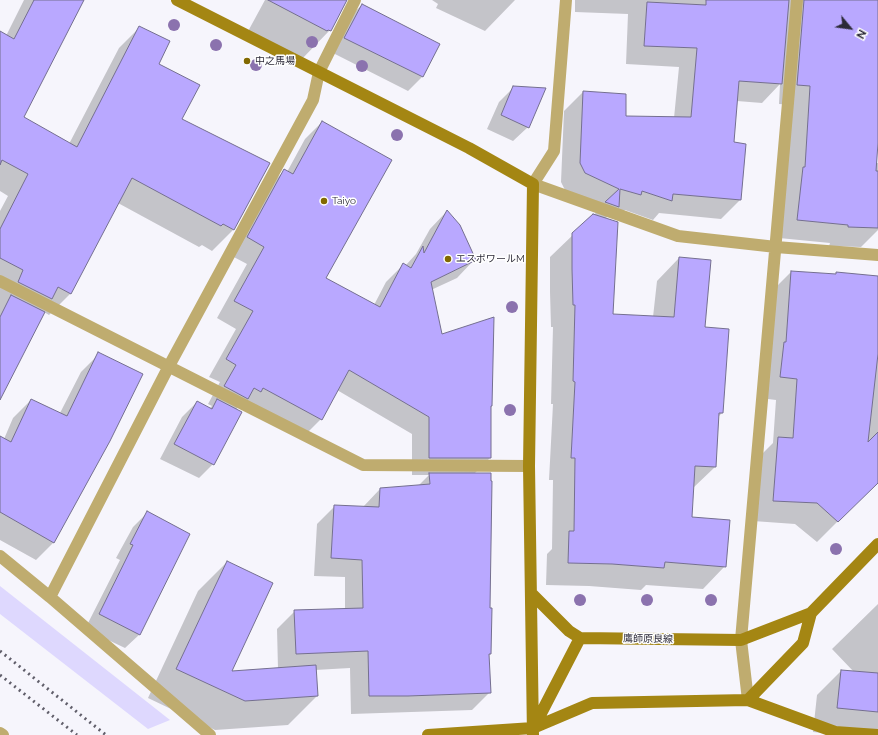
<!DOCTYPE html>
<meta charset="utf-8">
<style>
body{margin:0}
#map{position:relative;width:878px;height:735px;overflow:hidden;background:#f6f5fc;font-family:Raleway,sans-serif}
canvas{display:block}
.north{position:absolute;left:830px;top:8px;width:40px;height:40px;-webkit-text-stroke:3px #fff;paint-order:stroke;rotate:119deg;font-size:11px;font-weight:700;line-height:16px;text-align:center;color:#2c2a38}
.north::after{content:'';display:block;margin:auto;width:14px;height:18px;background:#2c2a38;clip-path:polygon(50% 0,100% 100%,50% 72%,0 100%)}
</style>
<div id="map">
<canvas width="878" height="735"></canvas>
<div class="north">N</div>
</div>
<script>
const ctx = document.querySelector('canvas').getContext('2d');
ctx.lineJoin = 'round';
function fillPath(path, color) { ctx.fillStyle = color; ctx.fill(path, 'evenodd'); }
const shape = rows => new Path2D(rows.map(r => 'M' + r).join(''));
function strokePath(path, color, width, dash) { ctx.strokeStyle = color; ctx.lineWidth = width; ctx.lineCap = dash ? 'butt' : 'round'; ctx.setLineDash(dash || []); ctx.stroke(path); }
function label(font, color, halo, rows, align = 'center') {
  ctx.font = font + ' Raleway,"Noto Sans JP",sans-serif'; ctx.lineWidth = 3; ctx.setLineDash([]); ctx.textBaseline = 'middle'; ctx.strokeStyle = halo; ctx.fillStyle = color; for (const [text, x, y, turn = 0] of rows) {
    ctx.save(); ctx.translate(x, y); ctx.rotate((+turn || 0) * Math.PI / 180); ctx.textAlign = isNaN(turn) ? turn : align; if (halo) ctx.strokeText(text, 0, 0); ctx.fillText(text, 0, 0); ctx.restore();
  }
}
fillPath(shape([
 [0,586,170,720,148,729,0,614]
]), '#ded8fe');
fillPath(shape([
 [24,0,83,0,23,117,69,144,119,48,140,27,158,64,181,119,233,230,212,251,202,245,199,247,118,203,70,294,49,315,44,312,0,384,0,211,8,196,0,191,0,32,6,36],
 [265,0,345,0,330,30,300,61,246,35],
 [432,0,515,0,485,31,436,8,438,4],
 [575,0,878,0,878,129,876,163,878,163,878,230,861,247,829,246,830,243,779,238,792,105,779,104,780,84,762,103,737,101,733,143,740,200,721,219,659,213,653,220,625,210,621,213,613,211,605,219,612,315,653,317,657,281,679,258,704,328,722,413,718,417,715,467,693,488,691,518,725,566,703,589,646,585,641,590,589,586,546,585,547,554,552,549,553,480,549,480,553,404,551,404,553,327,551,327,550,292,550,257,601,208,566,192,561,182,564,111,583,92,624,117,674,118,679,67,626,64,628,14,575,12],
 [362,5,422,77,408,91,331,52,347,19],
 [514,87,528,127,513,141,487,129,499,102],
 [322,122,325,278,374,305,386,282,403,265,406,265,416,254,430,229,447,211,474,260,457,278,431,290,441,335,490,407,490,458,474,474,489,609,490,654,488,656,490,692,472,710,351,714,350,668,315,670,317,696,288,725,215,730,148,698,198,591,227,562,230,672,278,669,277,629,295,611,345,609,345,577,314,576,317,524,335,506,363,507,380,489,418,486,429,475,412,475,412,434,337,390,321,419,303,437,239,406,236,410,213,464,199,478,160,459,182,417,197,402,209,409,212,406,208,404,220,382,209,377,236,329,217,318,247,264,230,255,267,188,284,171,287,172,305,139],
 [791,272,835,275,837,273,878,277,878,481,817,542,795,524,753,521,757,459,773,443,776,400,760,398,770,293],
 [99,354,54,542,36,560,0,540,0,437,4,439,13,418,31,400,60,413,81,372],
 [147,513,140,634,125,648,85,629,120,560,116,558,133,527],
 [878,604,878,732,843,735,813,732,817,695,841,671,854,672,832,649]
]), '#0003');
const building = shape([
 [34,0,84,0,24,117,77,147,139,26,170,41,159,64,200,85,182,119,270,163,234,230,223,224,221,226,132,178,71,294,58,287,52,299,18,282,23,270,0,258,0,229,28,174,2,160,0,165,0,31,14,39,34,0],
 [268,0,347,0,331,31,328,30,327,31,268,0],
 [706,0,789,0,782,84,739,81,734,142,746,144,741,200,673,194,672,201,642,191,641,195,620,189,619,207,605,202,619,189,585,173,580,163,583,91,626,94,626,116,691,117,697,48,644,46,647,2,706,5,706,0],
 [804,0,878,0,878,143,876,171,878,171,878,228,848,227,848,225,797,220,803,167,805,167,810,86,797,85,804,0],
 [362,4,440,44,423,77,344,38,362,4],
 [513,86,546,88,529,128,501,115,513,86],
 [322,121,392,160,326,278,380,307,403,263,411,268,423,246,424,253,447,210,460,225,476,260,431,282,442,334,494,317,492,406,491,406,491,458,429,458,429,417,349,370,322,420,263,388,261,392,254,388,248,399,224,386,236,365,226,359,253,311,234,301,264,247,247,237,284,169,293,174,322,121],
 [593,214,618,222,613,314,674,317,679,257,711,260,705,327,729,329,723,413,719,413,716,467,695,466,692,517,730,520,726,567,665,562,664,568,612,564,568,563,569,531,574,531,575,458,571,458,575,382,573,381,575,305,573,305,572,269,572,233,593,214],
 [791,271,836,274,836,272,878,276,878,354,868,442,878,432,878,483,838,522,817,503,773,501,778,437,793,438,797,379,780,377,784,342,786,342,791,271],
 [11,295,45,312,0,400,0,317,11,295],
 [98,352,143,374,110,441,54,543,0,512,0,436,11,442,31,399,67,416,98,352],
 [217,399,242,412,214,465,174,444,197,401,212,409,217,399],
 [429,473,491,473,491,481,492,481,490,608,492,608,491,654,489,654,491,693,408,696,369,696,368,651,296,654,294,610,363,608,362,560,331,558,334,505,379,507,380,488,430,484,429,473],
 [147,511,190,534,140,635,99,614,133,545,130,544,147,511],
 [227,561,273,583,232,671,316,665,318,696,245,701,176,669,227,561],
 [841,670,878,673,878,712,837,708,841,670]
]);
fillPath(building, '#b9a8ff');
strokePath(building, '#746f8f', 1);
strokePath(shape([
 [566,0,554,151,533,184,678,236,776,247,878,255],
 [0,281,363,465,529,466],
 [0,556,50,597,210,735],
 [50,597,169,366,313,100,319,72,355,0],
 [748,700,741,640,797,0],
 [0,733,3,735]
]), '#bfac6f', 12);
strokePath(shape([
 [177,0,469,148,533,184,529,466,533,735],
 [531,593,569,631,580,638],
 [748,700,803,643,811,613],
 [534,727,580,638,741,640,811,613,878,544],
 [428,735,533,728,592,703,748,700,835,732,878,735]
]), '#a48613', 12);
strokePath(shape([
 [0,651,106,735],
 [0,675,77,735]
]), '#605e6a', 3, [2, 4]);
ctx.fillStyle = '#8b72ae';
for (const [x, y] of [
 [174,25],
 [312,42],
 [216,45],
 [256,65],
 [362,66],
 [397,135],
 [512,307],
 [510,410],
 [836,549],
 [580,600],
 [647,600],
 [711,600]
]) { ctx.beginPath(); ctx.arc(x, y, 6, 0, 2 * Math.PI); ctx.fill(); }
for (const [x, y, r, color] of [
 [247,61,4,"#826901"],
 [324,201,4,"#826901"],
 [448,259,4,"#826901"]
]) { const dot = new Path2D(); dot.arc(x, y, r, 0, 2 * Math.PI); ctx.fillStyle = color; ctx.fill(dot); strokePath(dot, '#fff', 1.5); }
label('10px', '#2c2a38', '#fff', [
 ["中之馬場",255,61],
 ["Taiyo",332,201],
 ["エスポワールM",456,259]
], 'left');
label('10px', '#2c2a38', '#fff', [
 ["鷹師原良線",648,639,1]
]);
</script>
